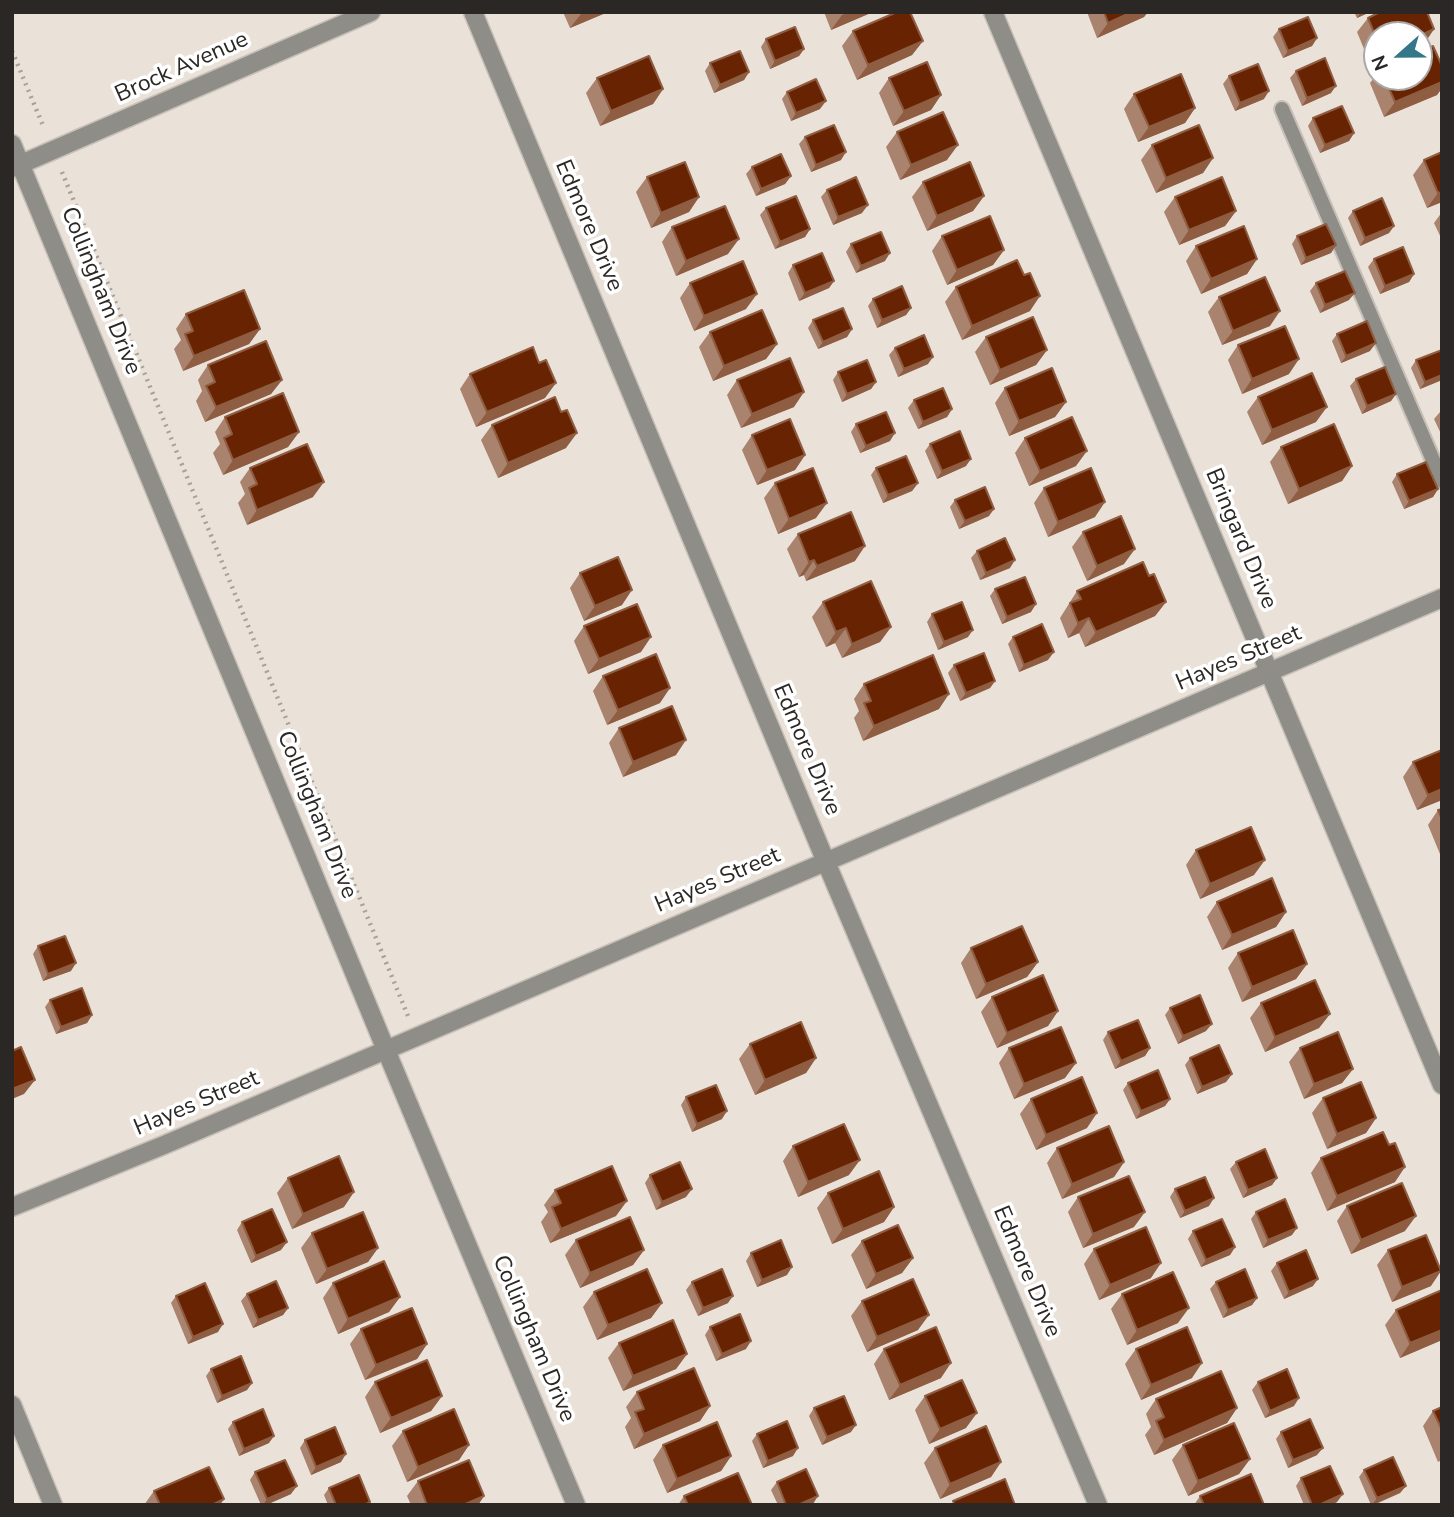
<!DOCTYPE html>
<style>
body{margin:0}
#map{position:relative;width:1454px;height:1517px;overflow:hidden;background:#eae2d9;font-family:"Nunito Sans",sans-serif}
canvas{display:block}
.frame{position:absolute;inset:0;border:14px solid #2a2724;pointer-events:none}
.north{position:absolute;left:1363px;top:21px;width:70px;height:70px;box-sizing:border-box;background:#fff;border:2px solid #aaa9a7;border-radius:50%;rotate:249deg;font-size:19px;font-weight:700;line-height:28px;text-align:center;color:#2a2724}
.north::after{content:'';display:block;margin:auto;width:24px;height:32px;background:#347788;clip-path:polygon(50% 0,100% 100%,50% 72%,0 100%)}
</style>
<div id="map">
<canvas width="1454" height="1517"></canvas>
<div class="frame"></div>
<div class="north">N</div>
</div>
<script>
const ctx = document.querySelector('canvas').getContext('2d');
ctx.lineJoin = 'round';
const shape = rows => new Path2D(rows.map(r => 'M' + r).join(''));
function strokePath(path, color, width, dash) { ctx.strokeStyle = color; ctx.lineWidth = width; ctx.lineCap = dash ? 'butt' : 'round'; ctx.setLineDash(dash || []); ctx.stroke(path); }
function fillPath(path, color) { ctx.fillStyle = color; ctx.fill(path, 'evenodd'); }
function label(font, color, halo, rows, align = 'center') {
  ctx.font = font + ' "Nunito Sans",sans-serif'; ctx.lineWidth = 7; ctx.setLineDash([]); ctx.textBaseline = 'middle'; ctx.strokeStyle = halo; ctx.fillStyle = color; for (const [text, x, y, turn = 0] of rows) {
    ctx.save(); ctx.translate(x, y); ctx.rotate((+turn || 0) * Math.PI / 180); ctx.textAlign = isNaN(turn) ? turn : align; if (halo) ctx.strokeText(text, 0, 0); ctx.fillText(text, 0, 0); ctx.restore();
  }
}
const service = shape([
 [1282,109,1442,481]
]);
const minor = shape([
 [473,12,826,862,1098,1505],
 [993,12,1442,1085],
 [12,144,386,1050,576,1505],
 [12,168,371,12],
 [12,1405,53,1505]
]);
const tertiary = shape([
 [12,1207,164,1145,1442,598]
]);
strokePath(service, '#c7c0b8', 18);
strokePath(minor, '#c7c0b8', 21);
strokePath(tertiary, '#c7c0b8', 21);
strokePath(shape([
 [12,51,44,128],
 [62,172,408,1016]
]), '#a7a19a', 4.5, [2, 5]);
strokePath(service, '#8e8d88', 14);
strokePath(minor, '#8e8d88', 18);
strokePath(tertiary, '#8e8d88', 18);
fillPath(shape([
 [563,12,608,12,570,28],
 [824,12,873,12,831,30],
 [1087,12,1148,12,1144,17,1097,38],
 [1354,12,1370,12,1357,18],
 [1368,18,1434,29,1424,44,1377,35,1377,64,1371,66,1357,32],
 [1279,29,1317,38,1312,46,1283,58,1273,37],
 [853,31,923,41,912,55,857,80,842,46],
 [766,39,804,49,799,56,770,69,761,47],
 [710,63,749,72,744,80,714,93,705,71],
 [1442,66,1442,88,1437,95,1384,117,1370,83,1377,74,1377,77,1419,77],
 [1296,71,1331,93,1302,106,1290,78],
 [1229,76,1264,99,1235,111,1223,84],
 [597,78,663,89,653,104,600,126,586,93],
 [889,78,941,95,931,110,893,126,879,93],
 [787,92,820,109,791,121,782,99],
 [1134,94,1195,108,1185,123,1138,142,1124,109],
 [1313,118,1354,133,1349,141,1320,153,1308,126],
 [897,132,947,160,900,180,886,147],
 [805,137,841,160,811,172,799,144],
 [1152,145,1213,158,1203,173,1156,193,1141,160],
 [1442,152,1442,202,1427,208,1413,175,1424,160],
 [752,167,791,176,785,184,756,196,746,174],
 [647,177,699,197,689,212,651,228,636,192],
 [923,182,984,196,973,211,927,231,912,197],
 [827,190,862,213,833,225,821,197],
 [1175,197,1236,211,1225,226,1179,245,1164,212],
 [766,208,810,229,805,237,775,249,760,215],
 [1353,211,1394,226,1389,233,1360,246,1348,218],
 [1442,212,1442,240,1434,223],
 [672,227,728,254,676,276,662,242],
 [942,236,1004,250,993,265,947,285,932,251],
 [1297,236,1336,245,1331,253,1301,265,1292,244],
 [851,244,885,261,856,273,846,252],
 [1196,246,1257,259,1247,274,1201,294,1186,261],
 [1374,259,1414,274,1409,282,1380,294,1368,267],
 [793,265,834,281,829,288,799,301,788,273],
 [690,283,746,309,694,331,680,298],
 [1316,283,1349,300,1320,313,1310,291],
 [956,287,1030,311,962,340,945,302],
 [1219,297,1270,326,1222,345,1208,312],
 [873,299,911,308,906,315,877,328,868,306],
 [186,314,260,329,249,344,183,371,174,349,181,340,176,329],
 [813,320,852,329,847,337,818,349,808,328],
 [710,332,777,344,766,359,713,381,699,347],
 [1337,334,1370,351,1341,363,1332,341],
 [986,337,1047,350,1036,365,990,385,975,352],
 [1238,345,1289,374,1242,394,1228,360],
 [895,348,928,364,898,377,889,355],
 [1442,350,1442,380,1420,389,1411,368,1416,360],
 [539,363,545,398,476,427,460,389,470,374],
 [208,365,282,380,271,394,205,422,196,401,202,391,198,380],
 [838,372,876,382,871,389,842,402,833,380],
 [1356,379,1396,394,1391,401,1362,414,1350,386],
 [737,380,794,407,741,428,727,395],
 [1005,388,1066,402,1055,417,1009,436,995,403],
 [1258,397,1316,422,1262,445,1247,412],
 [914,400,952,409,947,417,918,429,908,408],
 [1442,411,1442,436,1434,419,1440,412],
 [225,417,299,432,288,447,223,475,213,453,220,444,215,432],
 [856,424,890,441,860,453,851,432],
 [492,425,566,448,498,478,481,440],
 [752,435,805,455,795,470,757,485,742,450],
 [1025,438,1076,466,1029,486,1015,453],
 [930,444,966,466,937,479,925,451],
 [1281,447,1352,466,1342,481,1288,504,1270,462],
 [250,468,313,497,247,525,238,503,245,494,240,482],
 [876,468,918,483,912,491,883,503,871,475],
 [1397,474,1438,489,1433,497,1404,509,1392,482],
 [775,483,816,518,778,534,764,498],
 [1044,488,1095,517,1048,537,1034,503],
 [955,500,989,516,959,529,950,507],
 [1083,532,1124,564,1087,581,1072,547],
 [798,534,855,561,806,581,804,575,799,577,787,549],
 [977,551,1010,568,980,580,971,558],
 [580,573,622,605,584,621,570,588],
 [1149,576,1166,602,1155,616,1085,647,1079,633,1068,638,1060,618,1077,591],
 [995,589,1031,612,1002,624,990,596],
 [823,602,891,627,880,642,842,658,835,643,826,647,812,617],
 [932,614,968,637,938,650,927,622],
 [584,626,641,652,588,674,574,641],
 [1013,637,1048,660,1019,672,1008,644],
 [954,665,995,681,990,688,960,701,948,673],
 [603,676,660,703,607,725,593,691],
 [864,684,939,709,863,741,854,718,859,711,854,699],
 [619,728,676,755,623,777,609,743],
 [1413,762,1442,800,1417,810,1403,777],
 [1442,809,1442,859,1428,825,1438,810],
 [1196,850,1254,875,1200,899,1186,865],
 [1217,902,1286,912,1276,927,1222,950,1207,917],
 [38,946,71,971,43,981,33,954],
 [971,948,1038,962,1027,977,976,999,961,963],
 [1238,953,1307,964,1296,979,1242,1002,1228,968],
 [992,997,1058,1011,1048,1026,997,1048,981,1012],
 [50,1000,92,1015,87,1023,56,1034,45,1007],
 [1261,1003,1330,1014,1319,1028,1265,1052,1250,1018],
 [1170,1008,1206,1031,1178,1044,1165,1015],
 [1108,1032,1150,1048,1145,1056,1115,1069,1103,1040],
 [750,1044,816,1058,806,1073,755,1095,739,1059],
 [1009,1048,1065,1078,1014,1099,999,1063],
 [1300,1048,1353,1069,1342,1083,1304,1099,1289,1062],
 [1190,1058,1232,1074,1226,1082,1197,1094,1185,1065],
 [1128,1083,1170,1099,1165,1106,1136,1119,1123,1090],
 [686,1097,722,1119,692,1132,681,1105],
 [1323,1098,1376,1118,1366,1133,1327,1149,1312,1113],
 [1031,1099,1087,1128,1036,1150,1020,1114],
 [1389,1145,1395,1182,1327,1211,1311,1173,1321,1158],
 [793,1146,849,1175,798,1197,783,1161],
 [1057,1148,1124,1162,1114,1177,1062,1199,1047,1163],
 [1236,1162,1277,1178,1272,1185,1243,1198,1230,1169],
 [650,1175,686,1197,656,1210,645,1183],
 [288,1178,344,1207,292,1229,277,1193],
 [1175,1189,1209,1206,1180,1218,1170,1197],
 [555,1190,616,1216,550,1243,541,1222,548,1212,544,1205],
 [828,1193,894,1207,884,1222,832,1244,817,1208],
 [1078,1197,1134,1227,1083,1248,1068,1212],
 [1347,1206,1405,1231,1351,1254,1337,1221],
 [1256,1212,1292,1235,1263,1248,1251,1219],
 [242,1222,281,1250,251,1263,237,1230],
 [1193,1231,1235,1247,1230,1255,1201,1267,1188,1239],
 [312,1233,378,1248,368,1262,316,1284,301,1248],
 [576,1240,644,1250,633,1265,580,1288,565,1255],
 [862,1241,913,1258,902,1273,866,1289,851,1255],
 [1094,1249,1151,1278,1099,1300,1084,1264],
 [1388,1250,1431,1286,1392,1302,1377,1265],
 [751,1253,787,1275,757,1287,746,1261],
 [1277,1263,1313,1286,1284,1299,1271,1271],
 [692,1282,728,1303,698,1316,686,1290],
 [1216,1282,1257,1298,1252,1305,1223,1318,1210,1289],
 [333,1283,400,1297,389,1312,338,1334,323,1298],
 [594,1292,662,1303,651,1318,597,1340,583,1307],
 [247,1294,288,1308,283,1315,253,1328,241,1301],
 [1122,1294,1178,1323,1127,1345,1111,1309],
 [176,1296,218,1332,188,1344,171,1303],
 [862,1301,918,1330,867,1352,851,1316],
 [1396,1310,1442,1340,1400,1358,1385,1325],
 [710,1327,746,1349,716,1361,705,1335],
 [361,1329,427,1344,417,1359,365,1380,350,1344],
 [619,1343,687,1354,676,1369,623,1391,608,1358],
 [884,1349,941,1378,889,1400,874,1364],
 [1136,1349,1192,1378,1141,1400,1125,1364],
 [211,1369,252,1383,247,1390,217,1403,206,1376],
 [375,1382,442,1396,431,1411,380,1433,365,1397],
 [1258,1382,1294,1406,1265,1418,1252,1390],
 [637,1392,710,1406,700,1421,634,1449,625,1427,631,1418,626,1407],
 [925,1396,966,1428,929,1444,915,1410],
 [1156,1399,1237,1408,1227,1423,1154,1455,1145,1435,1151,1427,1146,1414],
 [1442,1407,1442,1460,1438,1462,1423,1426,1433,1411],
 [814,1408,851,1432,822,1445,809,1416],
 [233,1422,269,1443,239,1456,228,1429],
 [403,1431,469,1445,459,1460,407,1482,392,1446],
 [1281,1432,1317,1455,1288,1468,1276,1439],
 [757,1434,793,1456,763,1468,752,1441],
 [305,1440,341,1462,311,1475,300,1448],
 [663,1445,731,1456,721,1471,667,1493,653,1460],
 [1183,1445,1250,1459,1239,1474,1188,1496,1172,1460],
 [935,1448,1001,1462,991,1477,940,1499,924,1463],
 [1364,1470,1406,1486,1400,1493,1374,1505,1371,1505,1359,1477],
 [255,1472,291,1494,266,1505,261,1505,250,1480],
 [1301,1478,1337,1502,1331,1505,1304,1505,1296,1486],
 [418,1481,484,1496,478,1505,411,1505,407,1496],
 [777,1482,813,1504,810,1505,778,1505,771,1490],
 [329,1488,370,1502,369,1505,328,1505,324,1495],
 [154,1491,220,1505,144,1505],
 [684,1496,752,1505,678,1505],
 [1200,1496,1264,1505,1194,1505]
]), '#a9836e');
fillPath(shape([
 [584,12,608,12,570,28,581,14],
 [848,12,873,12,831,30,842,15],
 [1132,12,1148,12,1144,17,1097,38,1108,23],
 [1361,12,1370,12,1357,18],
 [1434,29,1424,44,1419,46,1419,36],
 [1317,38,1312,46,1283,58,1288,51],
 [923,41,912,55,857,80,868,65],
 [804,49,799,56,770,69,775,61],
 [1377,58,1377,64,1371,66],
 [749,72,744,80,714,93,720,85],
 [1442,82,1442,88,1437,95,1384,117,1395,102],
 [1336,86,1331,93,1302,106,1307,98],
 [663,89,653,104,600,126,611,111],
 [1269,91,1264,99,1235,111,1240,103],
 [941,95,931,110,893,126,904,111],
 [826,101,820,109,791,121,796,113],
 [1195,108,1185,123,1138,142,1149,127],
 [1354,133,1349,141,1320,153,1325,145],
 [958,145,947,160,900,180,911,165],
 [846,152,841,160,811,172,816,165],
 [1213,158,1203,173,1156,193,1166,178],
 [791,176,785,184,756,196,761,189],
 [1442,192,1442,202,1427,208,1438,193],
 [984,196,973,211,927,231,937,216],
 [699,197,689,212,651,228,661,213],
 [868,205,862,213,833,225,838,217],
 [1236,211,1225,226,1179,245,1189,230],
 [1394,226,1389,233,1360,246,1365,238],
 [810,229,805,237,775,249,780,242],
 [739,239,728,254,676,276,686,261],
 [1336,245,1331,253,1301,265,1306,258],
 [1004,250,993,265,947,285,957,270],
 [890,253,885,261,856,273,861,266],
 [1257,259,1247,274,1201,294,1211,279],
 [1414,274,1409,282,1380,294,1385,286],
 [834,281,829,288,799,301,805,293],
 [1355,293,1349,300,1320,313,1325,305],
 [757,294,746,309,694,331,704,316],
 [1040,296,1030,311,962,340,972,326],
 [911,308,906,315,877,328,882,320],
 [1280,311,1270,326,1222,345,1233,331],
 [260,329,249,344,183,371,194,356],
 [852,329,847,337,818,349,823,342],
 [1376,343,1370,351,1341,363,1346,356],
 [777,344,766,359,713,381,724,366],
 [1047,350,1036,365,990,385,1000,370],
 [933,357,928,364,898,377,904,369],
 [1299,359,1289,374,1242,394,1252,379],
 [1442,375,1442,380,1420,389,1425,382],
 [282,380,271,394,205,422,216,407],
 [876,382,871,389,842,402,847,394],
 [556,383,545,398,476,427,487,412],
 [804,392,794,407,741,428,752,414],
 [1396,394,1391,401,1362,414,1367,406],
 [1066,402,1055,417,1009,436,1019,421],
 [1327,407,1316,422,1262,445,1272,430],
 [952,409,947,417,918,429,923,422],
 [299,432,288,447,223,475,233,460],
 [577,433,566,448,498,478,508,463],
 [895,433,890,441,860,453,866,446],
 [1087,451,1076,466,1029,486,1040,471],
 [805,455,795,470,757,485,767,470],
 [971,459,966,466,937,479,942,471],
 [1352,466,1342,481,1288,504,1299,489],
 [324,482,313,497,247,525,257,510],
 [918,483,912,491,883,503,888,495],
 [1438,489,1433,497,1404,509,1409,501],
 [1105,502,1095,517,1048,537,1058,522],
 [827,503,816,518,778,534,789,519],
 [994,509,989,516,959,529,965,521],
 [865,546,855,561,806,581,817,566],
 [1135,549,1124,564,1087,581,1097,566],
 [814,560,804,575,799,577,809,562],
 [1015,560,1010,568,980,580,986,573],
 [632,590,622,605,584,621,595,606],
 [1166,602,1155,616,1085,647,1096,632],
 [1036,604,1031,612,1002,624,1007,617],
 [1089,618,1079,633,1068,638,1078,623],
 [891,627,880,642,842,658,852,644],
 [846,628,835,643,826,647,836,632],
 [973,630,968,637,938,650,944,642],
 [651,637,641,652,588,674,599,659],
 [1054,652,1048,660,1019,672,1024,665],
 [995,681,990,688,960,701,966,693],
 [670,688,660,703,607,725,618,710],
 [949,694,939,709,863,741,874,726],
 [686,740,676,755,623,777,633,762],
 [1442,789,1442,800,1417,810,1428,795],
 [1265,860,1254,875,1200,899,1210,884],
 [1286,912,1276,927,1222,950,1232,935],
 [1038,962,1027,977,976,999,986,984],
 [76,963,71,971,43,981,48,974],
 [1307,964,1296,979,1242,1002,1252,987],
 [1058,1011,1048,1026,997,1048,1007,1033],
 [1330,1014,1319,1028,1265,1052,1275,1037],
 [92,1015,87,1023,56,1034,61,1027],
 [1212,1024,1206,1031,1178,1044,1183,1036],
 [1150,1048,1145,1056,1115,1069,1121,1061],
 [816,1058,806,1073,755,1095,765,1080],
 [1076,1063,1065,1078,1014,1099,1024,1084],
 [1353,1069,1342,1083,1304,1099,1314,1084],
 [1232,1074,1226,1082,1197,1094,1202,1087],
 [35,1080,24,1094,12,1099,12,1089],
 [1170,1099,1165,1106,1136,1119,1141,1111],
 [727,1111,722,1119,692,1132,697,1124],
 [1097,1113,1087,1128,1036,1150,1046,1135],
 [1376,1118,1366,1133,1327,1149,1337,1134],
 [860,1160,849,1175,798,1197,808,1182],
 [1124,1162,1114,1177,1062,1199,1072,1184],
 [1405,1167,1395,1182,1327,1211,1337,1196],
 [1277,1178,1272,1185,1243,1198,1248,1190],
 [692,1189,686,1197,656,1210,662,1202],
 [354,1192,344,1207,292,1229,303,1214],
 [1214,1198,1209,1206,1180,1218,1185,1211],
 [627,1201,616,1216,550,1243,561,1229],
 [894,1207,884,1222,832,1244,843,1229],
 [1145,1212,1134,1227,1083,1248,1093,1234],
 [1416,1216,1405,1231,1351,1254,1361,1240],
 [1297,1228,1292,1235,1263,1248,1268,1240],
 [287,1242,281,1250,251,1263,256,1256],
 [1235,1247,1230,1255,1201,1267,1206,1260],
 [378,1248,368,1262,316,1284,327,1269],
 [644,1250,633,1265,580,1288,590,1273],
 [913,1258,902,1273,866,1289,876,1274],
 [1161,1263,1151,1278,1099,1300,1110,1285],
 [792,1267,787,1275,757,1287,762,1280],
 [1441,1271,1431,1286,1392,1302,1402,1287],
 [1318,1279,1313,1286,1284,1299,1289,1292],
 [733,1296,728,1303,698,1316,703,1308],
 [400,1297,389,1312,338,1334,348,1319],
 [1257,1298,1252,1305,1223,1318,1228,1310],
 [662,1303,651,1318,597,1340,608,1325],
 [288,1308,283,1315,253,1328,258,1320],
 [1189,1308,1178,1323,1127,1345,1137,1330],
 [929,1315,918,1330,867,1352,877,1337],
 [223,1324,218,1332,188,1344,193,1337],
 [1442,1330,1442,1340,1400,1358,1410,1343],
 [751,1341,746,1349,716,1361,722,1354],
 [427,1344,417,1359,365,1380,376,1365],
 [687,1354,676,1369,623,1391,633,1376],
 [951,1363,941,1378,889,1400,900,1385],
 [1202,1363,1192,1378,1141,1400,1151,1385],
 [252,1383,247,1390,217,1403,222,1396],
 [442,1396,431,1411,380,1433,391,1418],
 [1299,1398,1294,1406,1265,1418,1270,1411],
 [710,1406,700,1421,634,1449,644,1434],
 [1237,1408,1227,1423,1154,1455,1164,1440],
 [977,1413,966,1428,929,1444,940,1429],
 [856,1425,851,1432,822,1445,827,1437],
 [274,1436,269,1443,239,1456,244,1449],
 [469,1445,459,1460,407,1482,418,1467],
 [798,1448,793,1456,763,1468,768,1461],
 [1323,1448,1317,1455,1288,1468,1293,1460],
 [346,1454,341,1462,311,1475,316,1467],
 [731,1456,721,1471,667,1493,677,1479],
 [1250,1459,1239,1474,1188,1496,1198,1481],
 [1001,1462,991,1477,940,1499,950,1484],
 [297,1486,291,1494,266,1505,263,1505,267,1499],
 [1406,1486,1400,1493,1372,1505,1377,1498],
 [1343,1494,1337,1502,1331,1505,1319,1505],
 [484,1496,478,1505,463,1505],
 [818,1496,813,1504,810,1505,798,1505],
 [224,1499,220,1505,212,1505]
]), '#8f5d42');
const building = shape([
 [897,12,910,12,923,41,868,65,853,31,897,12],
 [1104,12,1132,12,1108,23,1104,12],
 [1380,12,1427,12,1434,29,1419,36,1377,35,1377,40,1368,18,1380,12],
 [1308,17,1317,38,1288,51,1279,29,1308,17],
 [795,27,804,49,775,61,766,39,795,27],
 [1433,46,1442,66,1442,82,1395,102,1384,77,1419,77,1419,52,1433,46],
 [740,51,749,72,720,85,710,63,740,51],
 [649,56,663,89,611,111,597,78,649,56],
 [1325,58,1336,86,1307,98,1296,71,1325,58],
 [927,62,941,95,904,111,889,78,927,62],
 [1258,64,1269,91,1240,103,1229,76,1258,64],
 [1181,74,1195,108,1149,127,1134,94,1181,74],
 [816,79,826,101,796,113,787,92,816,79],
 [1342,106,1354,133,1325,145,1313,118,1342,106],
 [943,112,958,145,911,165,897,132,943,112],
 [834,125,846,152,816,165,805,137,834,125],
 [1199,125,1213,158,1166,178,1152,145,1199,125],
 [1442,152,1442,192,1438,193,1424,160,1442,152],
 [781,154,791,176,761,189,752,167,781,154],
 [685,162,699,197,661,213,647,177,685,162],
 [970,162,984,196,937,216,923,182,970,162],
 [856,177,868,205,838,217,827,190,856,177],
 [1222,177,1236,211,1189,230,1175,197,1222,177],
 [796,196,810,229,780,242,766,208,796,196],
 [1382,198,1394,226,1365,238,1353,211,1382,198],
 [725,206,739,239,686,261,672,227,725,206],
 [990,216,1004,250,957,270,942,236,990,216],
 [1326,224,1336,245,1306,258,1297,236,1326,224],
 [1244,226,1257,259,1211,279,1196,246,1244,226],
 [881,232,890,253,861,266,851,244,881,232],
 [1403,247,1414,274,1385,286,1374,259,1403,247],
 [822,253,834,281,805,293,793,265,822,253],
 [1017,260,1024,275,1030,273,1040,296,972,326,956,287,1017,260],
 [743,261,757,294,704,316,690,283,743,261],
 [1345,271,1355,293,1325,305,1316,283,1345,271],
 [1265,277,1280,311,1233,331,1219,297,1265,277],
 [902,286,911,308,882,320,873,299,902,286],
 [244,290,260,329,194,356,185,334,193,331,186,314,244,290],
 [843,308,852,329,823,342,813,320,843,308],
 [762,310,777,344,724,366,710,332,762,310],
 [1033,317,1047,350,1000,370,986,337,1033,317],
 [1367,321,1376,343,1346,356,1337,334,1367,321],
 [1285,326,1299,359,1252,379,1238,345,1285,326],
 [924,335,933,357,904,369,895,348,924,335],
 [266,341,282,380,216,407,206,386,215,382,208,365,266,341],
 [533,347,539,363,546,360,556,383,487,412,470,374,533,347],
 [1442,350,1442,375,1425,382,1416,360,1442,350],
 [790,358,804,392,752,414,737,380,790,358],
 [867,360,876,382,847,394,838,372,867,360],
 [1385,367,1396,394,1367,406,1356,379,1385,367],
 [1052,368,1066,402,1019,421,1005,388,1052,368],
 [1312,373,1327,407,1272,430,1258,397,1312,373],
 [943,388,952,409,923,422,914,400,943,388],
 [283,393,299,432,233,460,224,438,232,434,225,417,283,393],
 [555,397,561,412,567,410,577,433,508,463,492,425,555,397],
 [886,412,895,433,866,446,856,424,886,412],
 [1072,417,1087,451,1040,471,1025,438,1072,417],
 [790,419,805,455,767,470,752,435,790,419],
 [1334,424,1352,466,1299,489,1281,447,1334,424],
 [960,431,971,459,942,471,930,444,960,431],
 [307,444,324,482,257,510,249,488,257,484,250,468,307,444],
 [906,456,918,483,888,495,876,468,906,456],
 [1426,462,1438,489,1409,501,1397,474,1426,462],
 [813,468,827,503,789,519,775,483,813,468],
 [1091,468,1105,502,1058,522,1044,488,1091,468],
 [985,487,994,509,965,521,955,500,985,487],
 [851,512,865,546,817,566,814,560,809,562,798,534,851,512],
 [1121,516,1135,549,1097,566,1083,532,1121,516],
 [1005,538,1015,560,986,573,977,551,1005,538],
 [618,557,632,590,595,606,580,573,618,557],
 [1143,562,1149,576,1154,574,1166,602,1096,632,1089,618,1078,623,1070,603,1081,599,1077,591,1143,562],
 [1025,577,1036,604,1007,617,995,589,1025,577],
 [871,581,891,627,852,644,846,628,836,632,823,602,871,581],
 [962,602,973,630,944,642,932,614,962,602],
 [637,604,651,637,599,659,584,626,637,604],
 [1042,624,1054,652,1024,665,1013,637,1042,624],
 [984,653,995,681,966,693,954,665,984,653],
 [656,654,670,688,618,710,603,676,656,654],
 [933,655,949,694,874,726,864,703,871,701,864,684,933,655],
 [672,706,686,740,633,762,619,728,672,706],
 [1442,750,1442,789,1428,795,1413,762,1442,750],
 [1442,809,1442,819,1438,810,1442,809],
 [1251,827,1265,860,1210,884,1196,850,1251,827],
 [1272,878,1286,912,1232,935,1217,902,1272,878],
 [1022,926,1038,962,986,984,971,948,1022,926],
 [1293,930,1307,964,1252,987,1238,953,1293,930],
 [65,936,76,963,48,974,38,946,65,936],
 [1043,975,1058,1011,1007,1033,992,997,1043,975],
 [1315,980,1330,1014,1275,1037,1261,1003,1315,980],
 [82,988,92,1015,61,1027,50,1000,82,988],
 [1200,995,1212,1024,1183,1036,1170,1008,1200,995],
 [1138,1020,1150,1048,1121,1061,1108,1032,1138,1020],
 [801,1022,816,1058,765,1080,750,1044,801,1022],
 [1061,1027,1076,1063,1024,1084,1009,1048,1061,1027],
 [1338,1032,1353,1069,1314,1084,1300,1048,1338,1032],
 [1219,1045,1232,1074,1202,1087,1190,1058,1219,1045],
 [21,1047,35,1080,12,1089,12,1051,21,1047],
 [1158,1070,1170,1099,1141,1111,1128,1083,1158,1070],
 [1082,1077,1097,1113,1046,1135,1031,1099,1082,1077],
 [1361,1082,1376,1118,1337,1134,1323,1098,1361,1082],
 [716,1085,727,1111,697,1124,686,1097,716,1085],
 [844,1124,860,1160,808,1182,793,1146,844,1124],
 [1109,1126,1124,1162,1072,1184,1057,1148,1109,1126],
 [1383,1132,1389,1145,1395,1143,1405,1167,1337,1196,1321,1158,1383,1132],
 [1265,1149,1277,1178,1248,1190,1236,1162,1265,1149],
 [339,1156,354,1192,303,1214,288,1178,339,1156],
 [680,1162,692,1189,662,1202,650,1175,680,1162],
 [612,1166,627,1201,561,1229,552,1207,561,1203,555,1190,612,1166],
 [879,1171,894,1207,843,1229,828,1193,879,1171],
 [1129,1176,1145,1212,1093,1234,1078,1197,1129,1176],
 [1205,1177,1214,1198,1185,1211,1175,1189,1205,1177],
 [1402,1183,1416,1216,1361,1240,1347,1206,1402,1183],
 [1285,1199,1297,1228,1268,1240,1256,1212,1285,1199],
 [272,1209,287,1242,256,1256,242,1222,272,1209],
 [363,1212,378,1248,327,1269,312,1233,363,1212],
 [630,1217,644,1250,590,1273,576,1240,630,1217],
 [1222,1219,1235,1247,1206,1260,1193,1231,1222,1219],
 [898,1225,913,1258,876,1274,862,1241,898,1225],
 [1146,1227,1161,1263,1110,1285,1094,1249,1146,1227],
 [1426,1235,1441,1271,1402,1287,1388,1250,1426,1235],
 [781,1240,792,1267,762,1280,751,1253,781,1240],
 [1306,1250,1318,1279,1289,1292,1277,1263,1306,1250],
 [384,1261,400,1297,348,1319,333,1283,384,1261],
 [647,1269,662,1303,608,1325,594,1292,647,1269],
 [722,1269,733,1296,703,1308,692,1282,722,1269],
 [1245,1269,1257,1298,1228,1310,1216,1282,1245,1269],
 [1173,1272,1189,1308,1137,1330,1122,1294,1173,1272],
 [913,1279,929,1315,877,1337,862,1301,913,1279],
 [276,1281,288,1308,258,1320,247,1294,276,1281],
 [205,1283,223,1324,193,1337,176,1296,205,1283],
 [1442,1290,1442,1330,1410,1343,1396,1310,1442,1290],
 [412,1308,427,1344,376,1365,361,1329,412,1308],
 [740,1314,751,1341,722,1354,710,1327,740,1314],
 [673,1320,687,1354,633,1376,619,1343,673,1320],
 [936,1327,951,1363,900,1385,884,1349,936,1327],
 [1187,1327,1202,1363,1151,1385,1136,1349,1187,1327],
 [241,1356,252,1383,222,1396,211,1369,241,1356],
 [427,1360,442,1396,391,1418,375,1382,427,1360],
 [694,1368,710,1406,644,1434,635,1412,644,1409,637,1392,694,1368],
 [1287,1369,1299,1398,1270,1411,1258,1382,1287,1369],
 [1221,1371,1237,1408,1164,1440,1156,1421,1164,1417,1156,1399,1221,1371],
 [962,1380,977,1413,940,1429,925,1396,962,1380],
 [844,1396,856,1425,827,1437,814,1408,844,1396],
 [1442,1407,1442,1430,1433,1411,1442,1407],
 [263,1409,274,1436,244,1449,233,1422,263,1409],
 [454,1409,469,1445,418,1467,403,1431,454,1409],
 [1310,1419,1323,1448,1293,1460,1281,1432,1310,1419],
 [787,1421,798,1448,768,1461,757,1434,787,1421],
 [717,1422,731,1456,677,1479,663,1445,717,1422],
 [1234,1423,1250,1459,1198,1481,1183,1445,1234,1423],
 [986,1426,1001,1462,950,1484,935,1448,986,1426],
 [335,1427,346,1454,316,1467,305,1440,335,1427],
 [1393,1457,1406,1486,1377,1498,1364,1470,1393,1457],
 [285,1460,297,1486,267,1499,255,1472,285,1460],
 [469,1460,484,1496,463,1505,427,1505,418,1481,469,1460],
 [1330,1466,1343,1494,1319,1505,1312,1505,1301,1478,1330,1466],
 [209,1467,224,1499,212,1505,160,1505,154,1491,209,1467],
 [806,1469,818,1496,798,1505,786,1505,777,1482,806,1469],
 [738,1473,752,1505,688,1505,684,1496,738,1473],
 [1251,1474,1264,1505,1204,1505,1200,1496,1251,1474],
 [359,1475,370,1502,364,1505,336,1505,329,1488,359,1475],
 [1005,1479,1015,1505,955,1505,953,1501,1005,1479]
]);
fillPath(building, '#682402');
strokePath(building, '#8f5d42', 2);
label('23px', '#2a2724', '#fff', [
 ["Brock Avenue",182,68,-24],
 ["Edmore Drive",588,226,67],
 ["Collingham Drive",100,291,68],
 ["Bringard Drive",1240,539,67],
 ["Hayes Street",1239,659,-23],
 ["Edmore Drive",806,750,67],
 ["Collingham Drive",316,815,68],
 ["Hayes Street",718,881,-23],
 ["Hayes Street",197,1104,-23],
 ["Edmore Drive",1026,1272,67],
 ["Collingham Drive",533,1339,67]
]);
</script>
